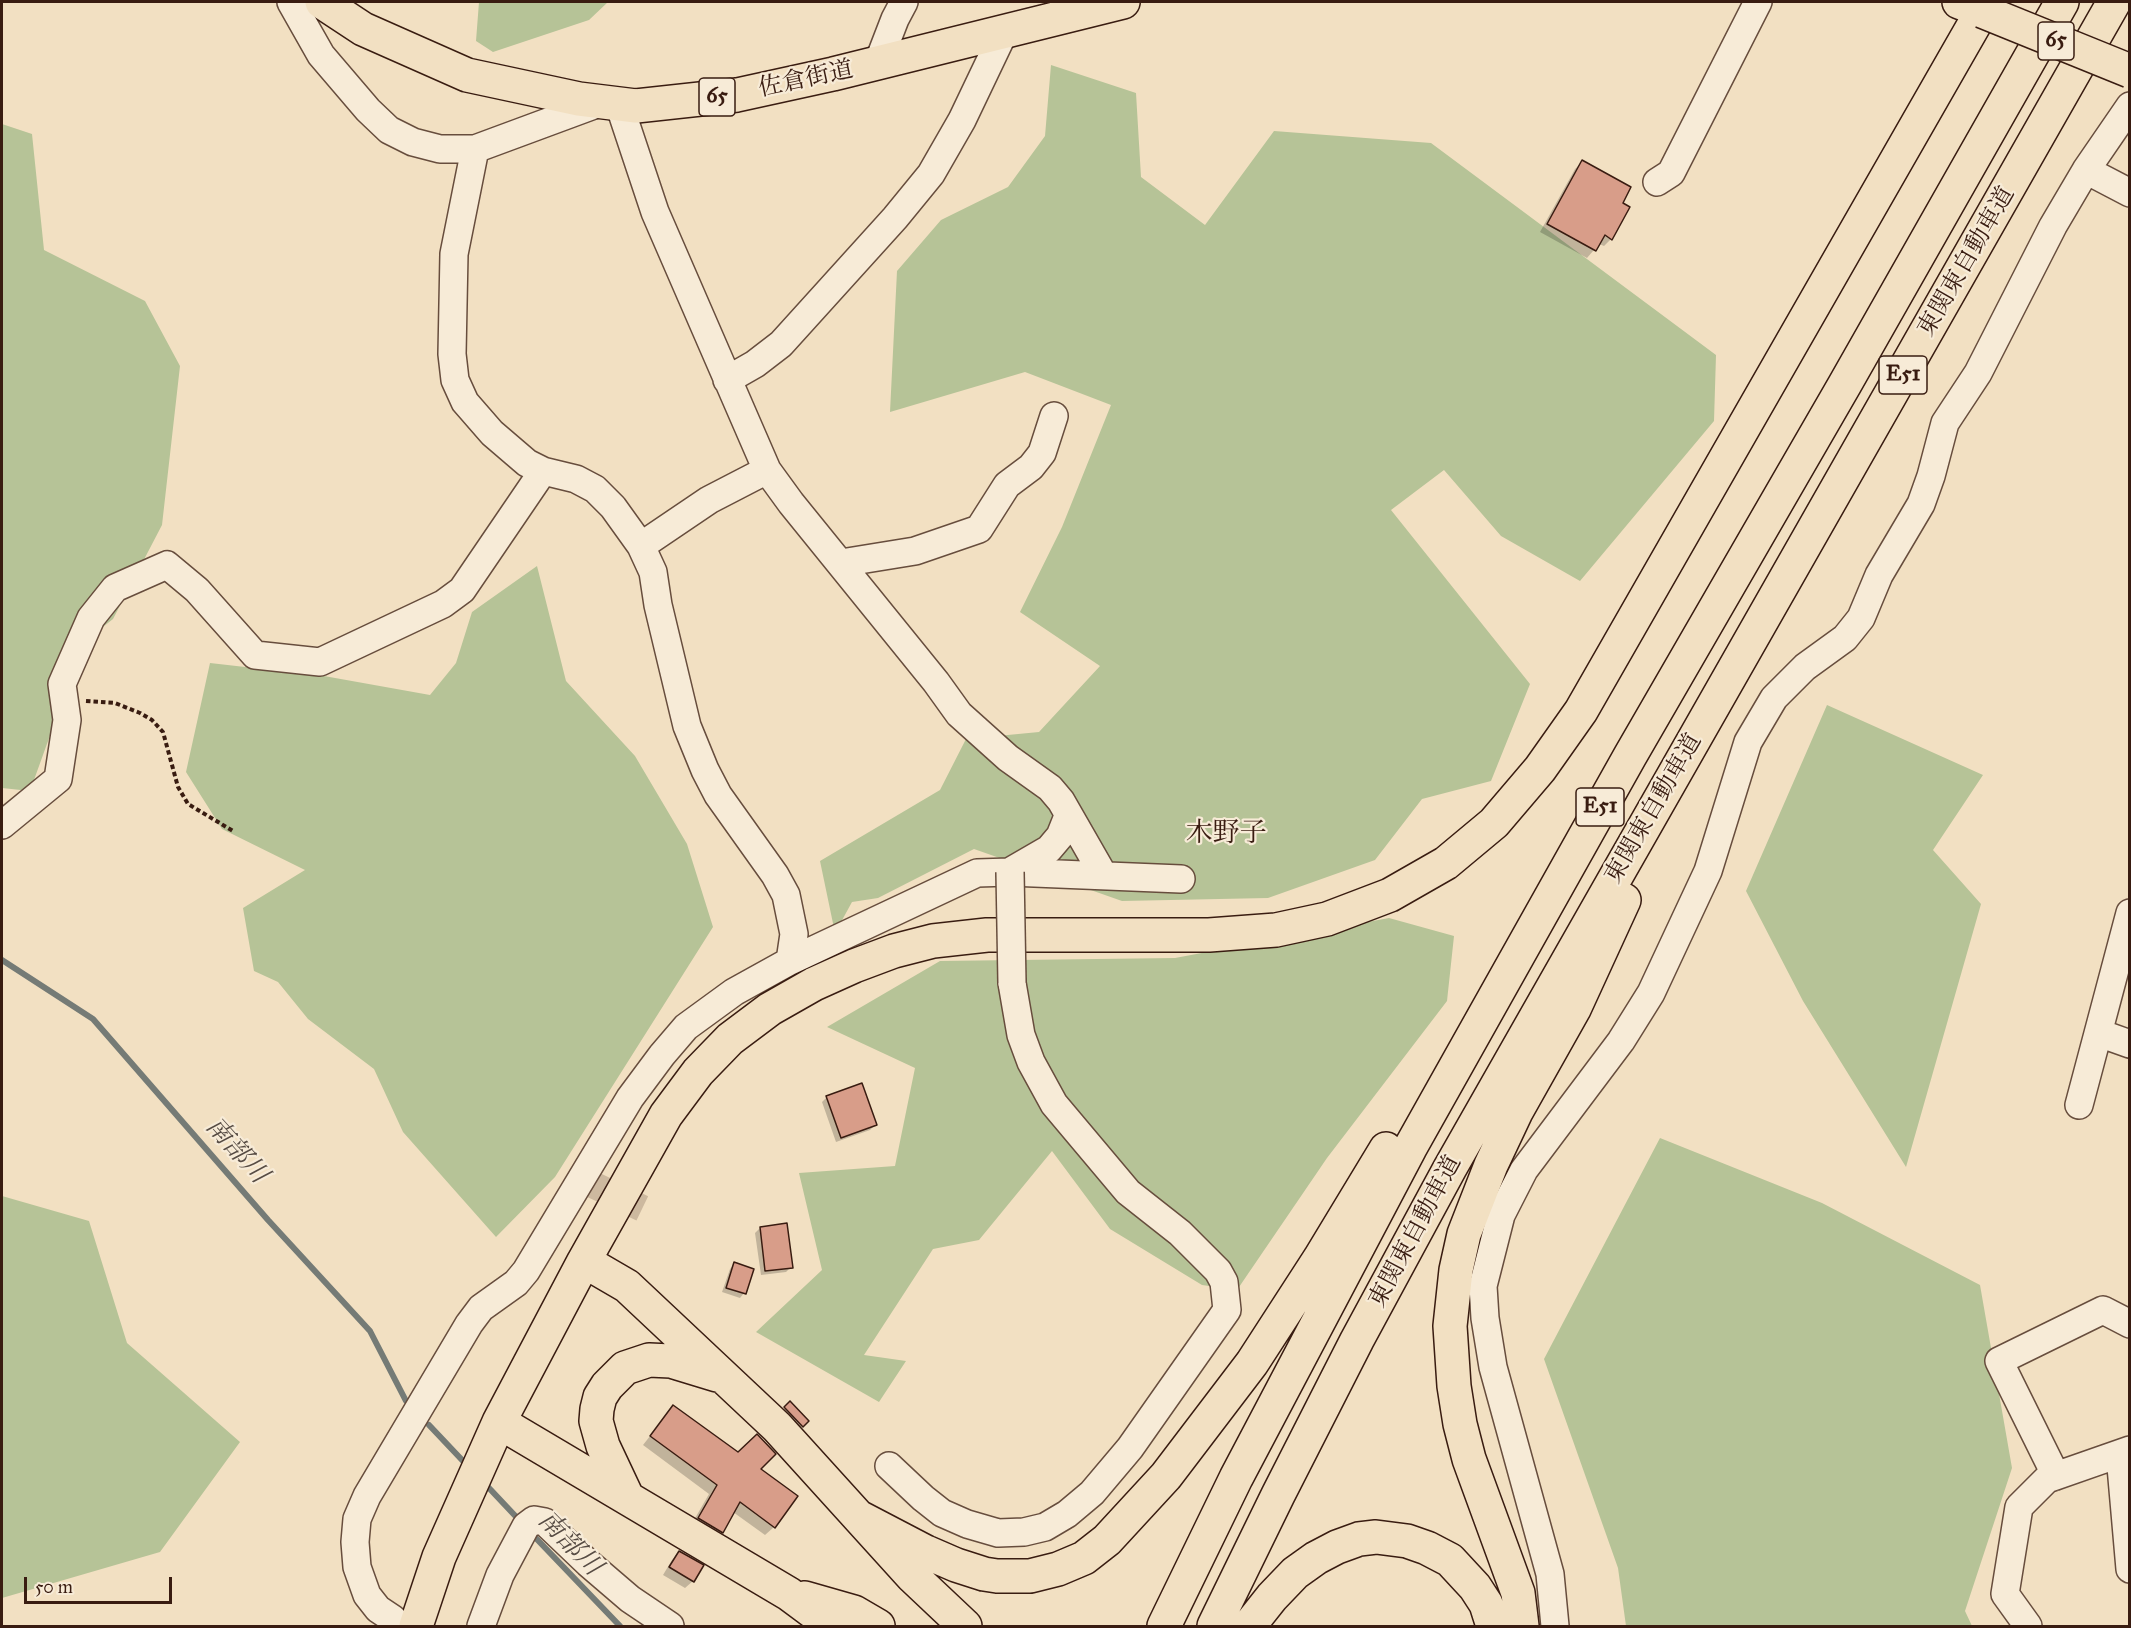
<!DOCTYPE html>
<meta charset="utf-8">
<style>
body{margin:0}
#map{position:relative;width:2131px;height:1628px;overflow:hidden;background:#f2e0c2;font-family:"IM FELL Great Primer",serif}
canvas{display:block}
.frame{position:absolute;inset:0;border:3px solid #391c11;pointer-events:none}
.scale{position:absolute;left:24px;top:1577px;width:148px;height:27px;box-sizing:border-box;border:3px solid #391c11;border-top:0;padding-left:8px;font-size:18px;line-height:21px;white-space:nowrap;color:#391c11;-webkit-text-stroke:4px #f7ebd7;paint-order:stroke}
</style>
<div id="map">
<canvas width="2131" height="1628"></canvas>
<div class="frame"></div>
<div class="scale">50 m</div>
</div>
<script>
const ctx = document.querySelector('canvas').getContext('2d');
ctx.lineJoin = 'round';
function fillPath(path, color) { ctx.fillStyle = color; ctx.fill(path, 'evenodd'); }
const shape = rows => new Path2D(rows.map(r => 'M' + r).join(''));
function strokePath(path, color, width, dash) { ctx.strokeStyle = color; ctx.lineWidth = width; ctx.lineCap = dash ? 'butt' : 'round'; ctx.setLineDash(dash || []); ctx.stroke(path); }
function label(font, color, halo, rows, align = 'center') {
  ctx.font = font + ' "IM FELL Great Primer","Noto Serif JP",serif'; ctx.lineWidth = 4.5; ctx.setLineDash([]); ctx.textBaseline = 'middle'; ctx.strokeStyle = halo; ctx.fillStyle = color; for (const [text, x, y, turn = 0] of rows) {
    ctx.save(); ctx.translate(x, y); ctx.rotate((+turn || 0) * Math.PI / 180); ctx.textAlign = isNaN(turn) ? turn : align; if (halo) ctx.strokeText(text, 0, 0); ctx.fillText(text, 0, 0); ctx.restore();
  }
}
fillPath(shape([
 [479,2,608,2,589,20,493,52,476,41],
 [1051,65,1136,93,1141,177,1205,225,1274,131,1431,143,1716,355,1714,421,1580,581,1501,536,1444,470,1391,510,1530,684,1491,781,1422,799,1375,860,1268,898,1122,901,974,849,878,898,852,902,835,933,820,861,940,790,966,739,1039,732,1100,666,1020,612,1062,527,1111,405,1025,372,890,412,897,271,941,220,1008,187,1045,136],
 [2,124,32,134,44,250,145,301,180,366,162,525,113,619,66,656,57,716,30,791,2,788],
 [537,566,566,681,635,756,687,844,713,927,555,1177,496,1237,403,1132,374,1069,308,1019,278,982,254,971,243,908,305,870,222,829,186,772,210,663,324,676,430,695,456,663,472,612],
 [1827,705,1983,775,1933,850,1981,904,1906,1167,1803,1001,1746,891],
 [1389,918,1454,936,1447,1001,1327,1158,1237,1290,1202,1285,1110,1229,1052,1151,979,1240,933,1249,864,1355,906,1361,879,1402,756,1332,822,1270,799,1173,895,1166,915,1068,827,1027,940,961,1175,958],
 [1660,1138,1822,1203,1980,1285,2012,1468,1965,1611,1972,1626,1626,1626,1618,1568,1544,1359],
 [2,1196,89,1221,127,1343,240,1442,160,1552,2,1598]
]), '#b6c397');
fillPath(shape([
 [1582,162,1621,203,1611,239,1604,246,1599,244,1587,258,1540,232,1575,169],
 [827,1097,875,1125,870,1130,836,1142,822,1102],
 [760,1228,791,1267,786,1272,761,1275,755,1233],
 [734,1264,744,1293,740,1298,722,1292,730,1269],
 [790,1403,807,1421,797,1431,780,1413],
 [673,1407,759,1469,774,1527,765,1535,733,1512,721,1532,713,1541,690,1527,709,1494,643,1445],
 [679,1552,693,1581,685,1588,663,1575,672,1560]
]), '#0003');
strokePath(shape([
 [2,960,93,1019,268,1220,370,1331,406,1401],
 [429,1425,463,1461],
 [489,1488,521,1522],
 [530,1532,620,1626]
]), '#757b76', 6);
const building = shape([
 [1582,160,1631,187,1623,203,1630,207,1612,240,1605,235,1596,251,1547,224,1582,160],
 [862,1083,877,1125,841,1138,826,1096,862,1083],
 [787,1223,793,1268,765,1271,760,1227,787,1223],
 [734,1262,754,1269,746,1294,726,1288,734,1262],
 [790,1401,809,1421,803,1427,784,1407,790,1401],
 [673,1405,738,1452,757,1434,776,1454,761,1469,798,1496,775,1528,740,1502,723,1533,698,1518,717,1485,650,1436,673,1405],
 [679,1551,704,1565,694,1582,669,1567,679,1551]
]);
fillPath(building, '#d89d89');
strokePath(building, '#391c11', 1.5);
strokePath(shape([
 [581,1179,654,1214]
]), '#cdb99f', 27, [27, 14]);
const minor = shape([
 [291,2,321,55,368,110,389,130,413,142,440,149,475,149,602,102],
 [878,63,895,19,904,2],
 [619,104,655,212,767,470,791,503,936,682,959,714,1008,758,1050,788,1061,801,1104,876],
 [475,149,454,254,452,354,455,380,465,402,492,433,527,463,543,471,576,479,595,489,613,507,641,546,653,572,658,605,687,726,705,770,718,795,775,875,786,895,794,934,790,961],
 [2086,170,2130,193],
 [1657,182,1671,173,1758,2],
 [727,380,755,364,781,344,895,218,931,174,962,120,1004,32],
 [641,546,709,500,767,470],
 [841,563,915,551,979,529,1007,485,1031,467,1042,453,1054,416],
 [2,825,58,779,67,720,62,684,91,618,115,588,167,565,197,590,255,655,320,662,443,604,462,590,543,471],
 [1011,871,1049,849,1060,836,1068,816],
 [2099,1033,2130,1044],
 [2079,1105,2130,913],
 [2120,1455,2130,1569],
 [889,1466,923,1498,942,1513,967,1524,998,1533,1024,1532,1045,1527,1067,1514,1092,1493,1130,1448,1227,1310,1224,1282,1218,1271,1180,1233,1128,1192,1054,1104,1031,1062,1021,1035,1012,983],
 [2056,1476,1999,1361,2103,1310,2130,1324],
 [393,1619,378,1609,367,1595,357,1567,355,1542,357,1519,367,1496,469,1324,481,1308,516,1283,526,1271,630,1098,662,1055,686,1027,734,992,790,961,977,873,1010,872,1181,879],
 [481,1626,500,1575,526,1526,534,1520,545,1522,588,1563,630,1599,670,1626],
 [1555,1626,1550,1574,1493,1367,1485,1318,1483,1286,1501,1215,1524,1170,1621,1041,1651,993,1708,871,1748,742,1774,698,1805,667,1845,638,1861,618,1879,575,1921,504,1931,476,1945,423,1978,373,2053,226,2086,170,2130,106],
 [2028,1626,2005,1594,2019,1507,2047,1479,2130,1450]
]);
const major = shape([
 [322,2,363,29,467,75,579,99,636,106,737,95,833,74,1123,2],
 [1959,2,1982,11]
]);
const highway = shape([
 [584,1261,627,1286,777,1427,912,1576,965,1626],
 [499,1422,789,1594,832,1626],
 [627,1497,603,1446,596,1421,597,1409,600,1397,607,1386,625,1368,649,1360,671,1361,717,1375],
 [859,1517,926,1552,956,1565,984,1574,997,1576,1030,1576,1058,1569,1084,1558,1107,1540,1166,1476,1252,1363,1320,1258,1386,1149],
 [805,1598,854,1612,878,1626],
 [416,1626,439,1557,499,1422,584,1261,666,1115,698,1072,730,1039,770,1009,814,984,854,966,894,951,933,941,987,935,1209,935,1276,930,1327,919,1390,895,1446,863,1494,823,1540,769,1581,711,1982,11],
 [1164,1626,1236,1478,1410,1148,1630,756,1845,384,2062,2],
 [1214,1626,1278,1495,1357,1340,1450,1168,2114,2],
 [1249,1626,1272,1597,1295,1573,1316,1558,1337,1547,1359,1539,1376,1537,1407,1541,1427,1548,1450,1560,1475,1587,1486,1604,1493,1626],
 [1522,1626,1518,1593,1469,1459,1460,1424,1454,1386,1450,1326,1456,1270,1464,1234,1491,1165,1516,1112,1574,1009,1624,900]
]);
strokePath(minor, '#674d3d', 30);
strokePath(major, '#391c11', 36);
strokePath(highway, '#391c11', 36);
strokePath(shape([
 [86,701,115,703,140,713,152,720,163,732,178,787,188,804,233,831]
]), '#391c11', 4, [4.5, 3]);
strokePath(minor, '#f7ebd7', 27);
strokePath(major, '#f2e0c2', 33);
strokePath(highway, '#f2e0c2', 33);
const minorBridge = shape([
 [1010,872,1012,983]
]);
const majorBridge = shape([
 [1982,11,2130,71]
]);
strokePath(minorBridge, '#674d3d', 30, []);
strokePath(majorBridge, '#391c11', 36, []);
strokePath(minorBridge, '#f7ebd7', 27);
strokePath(majorBridge, '#f2e0c2', 33);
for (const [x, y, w] of [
 [2056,41,36],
 [717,97,36],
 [1903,375,48],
 [1600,807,48]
]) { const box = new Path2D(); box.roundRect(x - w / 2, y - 19, w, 38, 4.5); ctx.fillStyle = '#f7ebd7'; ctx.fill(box); strokePath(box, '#391c11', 1.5); }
label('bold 22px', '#391c11', null, [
 ["65",2056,41],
 ["65",717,97],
 ["E51",1903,375],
 ["E51",1600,807]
]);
label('24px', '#391c11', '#f7ebd7', [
 ["佐倉街道",806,80,-12],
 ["東関東自動車道",1967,262,-60],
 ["東関東自動車道",1654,809,-60],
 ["東関東自動車道",1416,1232,-62]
]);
label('italic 26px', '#574c44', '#f7ebd7', [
 ["南部川",236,1151,48],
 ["南部川",569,1544,46]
]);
label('27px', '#391c11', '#f7ebd7', [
 ["木野子",1226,834]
]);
</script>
